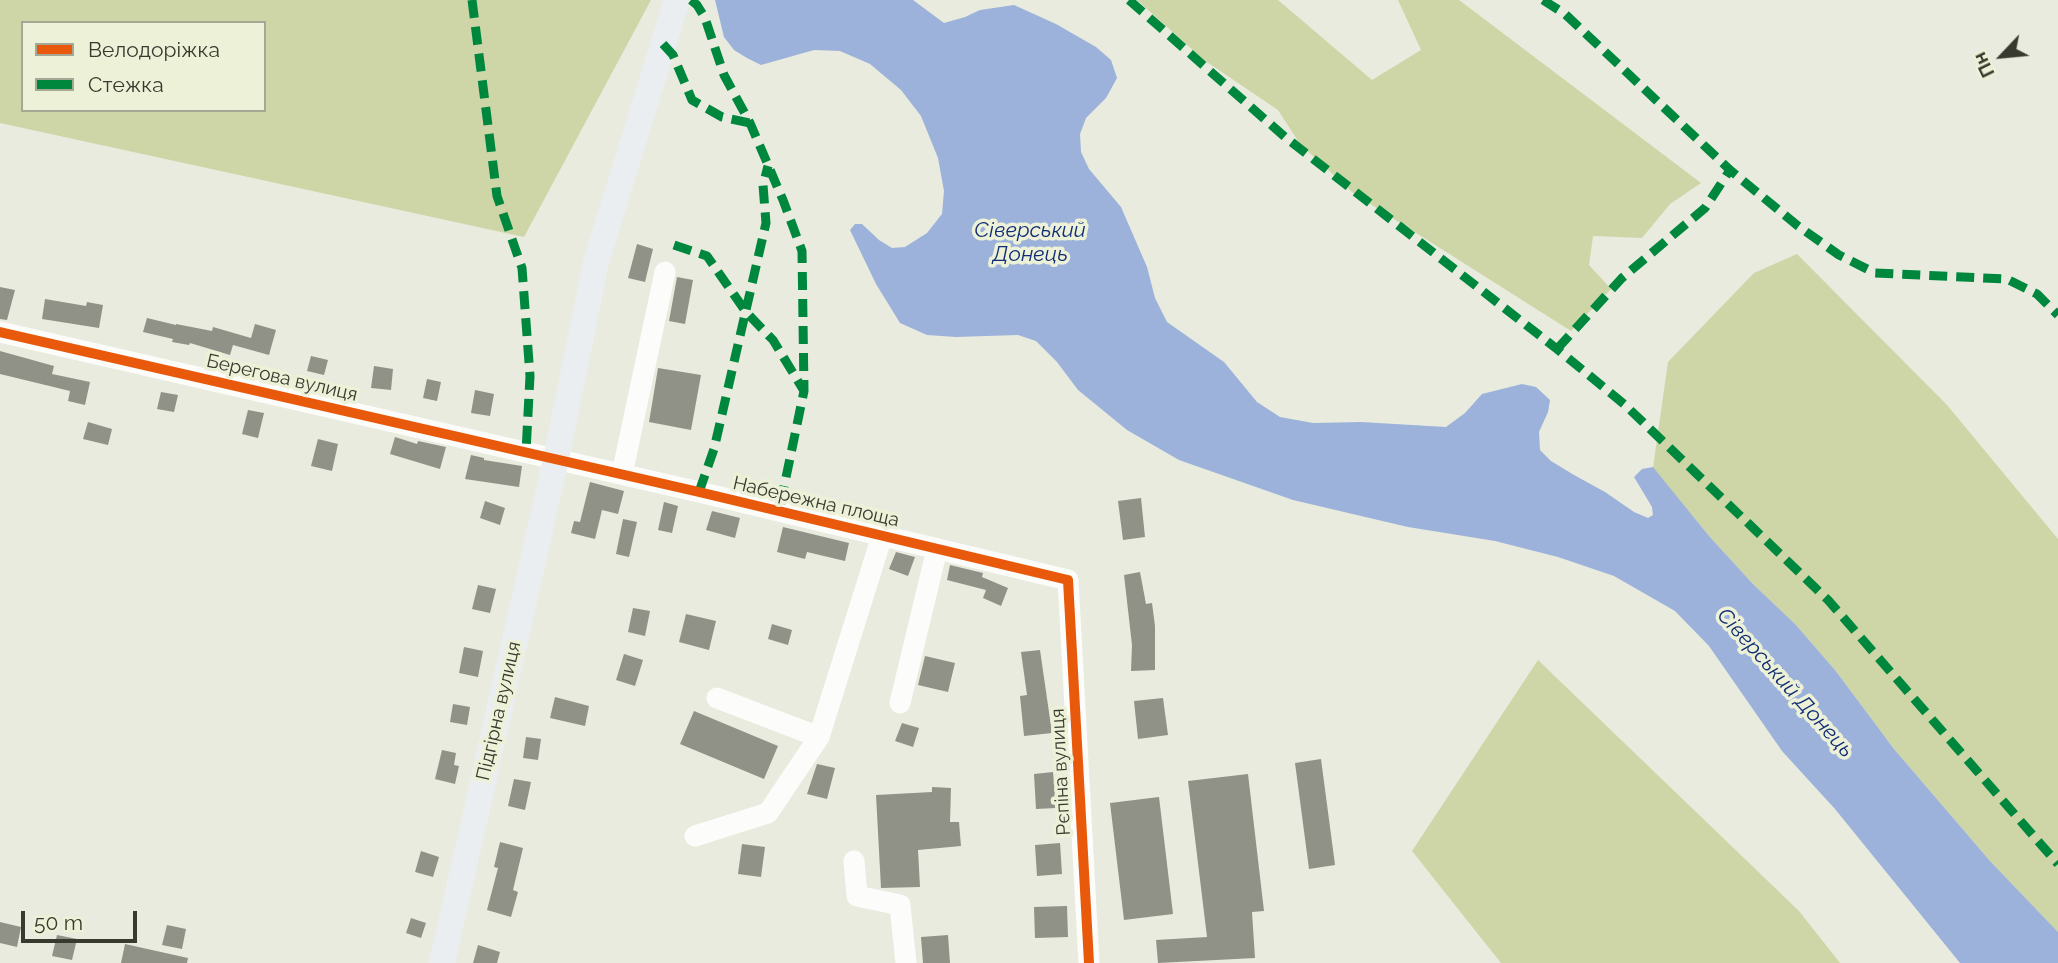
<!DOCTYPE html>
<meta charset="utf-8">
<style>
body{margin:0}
#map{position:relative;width:2058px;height:963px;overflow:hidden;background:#e8ebdd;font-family:Raleway,sans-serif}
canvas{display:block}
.legend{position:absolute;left:21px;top:21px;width:245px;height:91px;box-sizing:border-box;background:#ecf1d7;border:2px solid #a4a894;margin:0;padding:9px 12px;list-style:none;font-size:21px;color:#383a30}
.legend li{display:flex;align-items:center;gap:14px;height:35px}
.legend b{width:35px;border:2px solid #a4a894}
.north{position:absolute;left:1967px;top:21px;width:70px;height:70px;-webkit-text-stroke:5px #ecf1d7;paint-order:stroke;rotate:244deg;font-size:19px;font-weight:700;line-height:28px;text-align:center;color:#383a30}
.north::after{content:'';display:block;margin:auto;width:24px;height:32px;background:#383a30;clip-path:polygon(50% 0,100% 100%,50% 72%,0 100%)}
.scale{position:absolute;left:21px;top:911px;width:116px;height:32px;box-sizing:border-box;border:4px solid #383a30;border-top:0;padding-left:9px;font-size:21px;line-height:24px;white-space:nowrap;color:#383a30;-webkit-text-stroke:5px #ecf1d7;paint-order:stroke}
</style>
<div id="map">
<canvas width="2058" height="963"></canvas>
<ul class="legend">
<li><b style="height:9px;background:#e8590c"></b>Велодоріжка</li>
<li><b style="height:9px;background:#00873e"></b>Стежка</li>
</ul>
<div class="north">Пн</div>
<div class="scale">50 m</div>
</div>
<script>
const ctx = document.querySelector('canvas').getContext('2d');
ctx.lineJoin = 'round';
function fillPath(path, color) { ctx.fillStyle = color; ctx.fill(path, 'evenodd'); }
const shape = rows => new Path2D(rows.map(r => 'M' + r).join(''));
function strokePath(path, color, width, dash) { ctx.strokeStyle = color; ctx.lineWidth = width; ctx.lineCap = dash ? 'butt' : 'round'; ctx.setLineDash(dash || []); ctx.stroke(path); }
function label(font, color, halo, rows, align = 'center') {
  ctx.font = font + ' Raleway,sans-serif'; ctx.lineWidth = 7; ctx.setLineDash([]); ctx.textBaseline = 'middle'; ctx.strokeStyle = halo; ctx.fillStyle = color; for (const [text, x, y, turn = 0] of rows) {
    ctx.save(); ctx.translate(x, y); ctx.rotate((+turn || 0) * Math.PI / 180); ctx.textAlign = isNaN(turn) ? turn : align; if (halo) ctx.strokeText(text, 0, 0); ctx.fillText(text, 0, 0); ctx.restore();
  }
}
fillPath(shape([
 [0,0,651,0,524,237,0,123],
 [23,23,264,23,264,110,23,110],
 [1137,0,1278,0,1372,80,1421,50,1398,0,1459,0,1701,183,1670,204,1642,238,1593,236,1589,265,1611,289,1571,331,1353,193,1300,144,1278,110,1204,60],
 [1797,254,1947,405,2058,539,2058,932,1990,861,1894,749,1835,670,1796,625,1753,584,1709,536,1653,468,1668,362,1754,273],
 [1538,660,1799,911,1840,963,1501,963,1412,851]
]), '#ced6a7');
fillPath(shape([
 [715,0,913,0,944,23,965,17,980,10,1014,5,1056,24,1096,47,1111,60,1117,78,1106,98,1086,118,1080,134,1081,152,1089,169,1121,207,1147,267,1155,298,1167,322,1224,362,1257,402,1280,417,1313,423,1361,422,1446,427,1465,413,1482,394,1522,384,1536,387,1550,400,1548,412,1539,432,1540,450,1551,461,1574,475,1605,492,1634,512,1648,518,1653,515,1652,507,1634,477,1642,469,1653,467,1709,536,1753,584,1796,625,1835,670,1894,749,1990,861,2058,932,2058,963,1960,963,1835,809,1782,751,1709,646,1675,611,1614,576,1558,557,1495,541,1408,527,1293,500,1179,460,1127,430,1078,390,1057,362,1036,341,1018,335,956,337,927,335,900,323,876,284,850,230,855,224,862,224,879,240,892,248,905,247,927,233,942,214,944,191,938,158,921,116,901,90,870,64,840,51,814,50,761,65,747,58,734,50,724,37]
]), '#9cb2da');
fillPath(shape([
 [637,244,653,249,645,282,628,278],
 [677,277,693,280,685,324,669,321],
 [0,287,15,290,7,320,0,319],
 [45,299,86,306,87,302,103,305,99,328,42,319],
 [147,318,176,325,176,324,212,331,213,327,251,338,255,324,276,330,269,355,233,345,230,355,190,343,189,345,172,342,173,339,143,332],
 [0,351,54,366,52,374,90,382,85,405,68,401,70,391,0,374],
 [311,356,328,360,324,375,307,371],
 [374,366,393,369,391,390,371,388],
 [658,368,701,375,691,430,649,422],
 [427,379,441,382,437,401,423,398],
 [475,390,494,394,490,416,471,413],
 [161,392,178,395,174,412,157,409],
 [248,410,264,413,258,438,242,434],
 [88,422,112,429,108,445,83,439],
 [395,437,417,444,418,441,446,447,440,469,390,454],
 [318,439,338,444,332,471,311,466],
 [471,455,484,458,484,460,522,466,519,487,465,479],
 [590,482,624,491,618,514,602,510,595,539,571,533,574,521,580,522],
 [1141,498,1145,537,1123,540,1118,501],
 [485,501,505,508,500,525,480,518],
 [664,502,678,506,672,533,658,530],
 [712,511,740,518,735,538,706,530],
 [623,519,637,522,629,557,616,554],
 [783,527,849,543,845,561,807,552,805,559,777,552],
 [896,552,915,557,908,576,889,569],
 [950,565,983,573,982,577,1008,588,1001,606,983,598,986,590,947,580],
 [1140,572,1146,604,1152,603,1155,626,1155,670,1131,671,1132,645,1124,575],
 [478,585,496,589,490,613,472,609],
 [633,608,650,611,645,636,628,632],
 [686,614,716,621,709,650,679,642],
 [772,624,792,630,788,645,768,639],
 [464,647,483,651,478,677,459,673],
 [1040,650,1052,733,1024,736,1020,696,1027,695,1021,652],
 [624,654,643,660,635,686,616,680],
 [925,656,955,663,948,692,918,685],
 [555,697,589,706,585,726,550,718],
 [1163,698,1168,735,1138,739,1134,701],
 [453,704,470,707,467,725,450,722],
 [694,711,778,746,764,779,680,744],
 [902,723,919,728,913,747,895,741],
 [526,737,541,739,538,760,523,758],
 [442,750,456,753,454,765,459,766,455,784,435,779],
 [1321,759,1335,865,1309,869,1295,763],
 [817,764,835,768,827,799,807,794],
 [1053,772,1056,808,1036,809,1034,774],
 [1248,774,1264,911,1252,912,1255,958,1158,963,1156,940,1207,937,1188,781],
 [514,779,531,782,525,810,508,806],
 [932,787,951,788,950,822,959,822,961,846,918,850,920,887,881,888,876,795,932,792],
 [1159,797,1173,914,1124,920,1110,803],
 [500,842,523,848,513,890,518,892,511,917,487,910,498,868,494,867],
 [1060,843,1062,874,1037,876,1035,845],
 [742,844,765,847,761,877,738,874],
 [421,851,439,857,433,877,415,872],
 [1067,906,1068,937,1035,938,1034,907],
 [411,918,426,923,421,938,406,933],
 [0,922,21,927,17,947,0,943],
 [167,925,186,929,182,949,162,945],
 [57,935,77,939,72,960,52,956],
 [948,935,950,963,923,963,921,937],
 [125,944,188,958,187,963,121,963],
 [478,945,500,952,497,963,473,963]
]), '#909288');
strokePath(shape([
 [0,332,699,492,1068,580,1089,963],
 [622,474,665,272],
 [717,698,819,737],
 [900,703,937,549],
 [695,836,768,813,819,737,882,536],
 [854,861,857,896,900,905,906,963]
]), '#fcfcfa', 21);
strokePath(shape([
 [442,963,556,459,596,262,677,0]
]), '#ebeef1', 26);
strokePath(shape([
 [472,0,497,196,522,268,530,376,526,452],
 [691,0,697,5,705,18,724,75,750,123,783,200,802,251,804,391,779,511],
 [1129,0,1285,137,1557,349,1624,404,1828,600,2058,864],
 [1543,0,1565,14,1730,170,1798,226,1839,255,1875,273,2007,279,2037,294,2058,315],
 [663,44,673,55,692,100,722,117,750,123],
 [674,245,707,256,746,312,773,340,804,391],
 [1557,349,1622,278,1705,208,1730,170],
 [699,492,714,449,766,223,763,185,768,166]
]), '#00873e', 9, [18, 9]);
strokePath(shape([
 [0,332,699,492,1068,580,1089,963]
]), '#e8590c', 10);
label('19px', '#383a30', '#ecf1d7', [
 ["Берегова вулиця",282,378,13],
 ["Набережна площа",816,502,13],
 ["Підгірна вулиця",499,711,-77],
 ["Рєпіна вулиця",1061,772,-93]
]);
label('italic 21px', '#102c75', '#ecf1d7', [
 ["Сіверський",1030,231],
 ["Донець",1030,255],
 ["Сіверський Донець",1785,683,48]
]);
</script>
